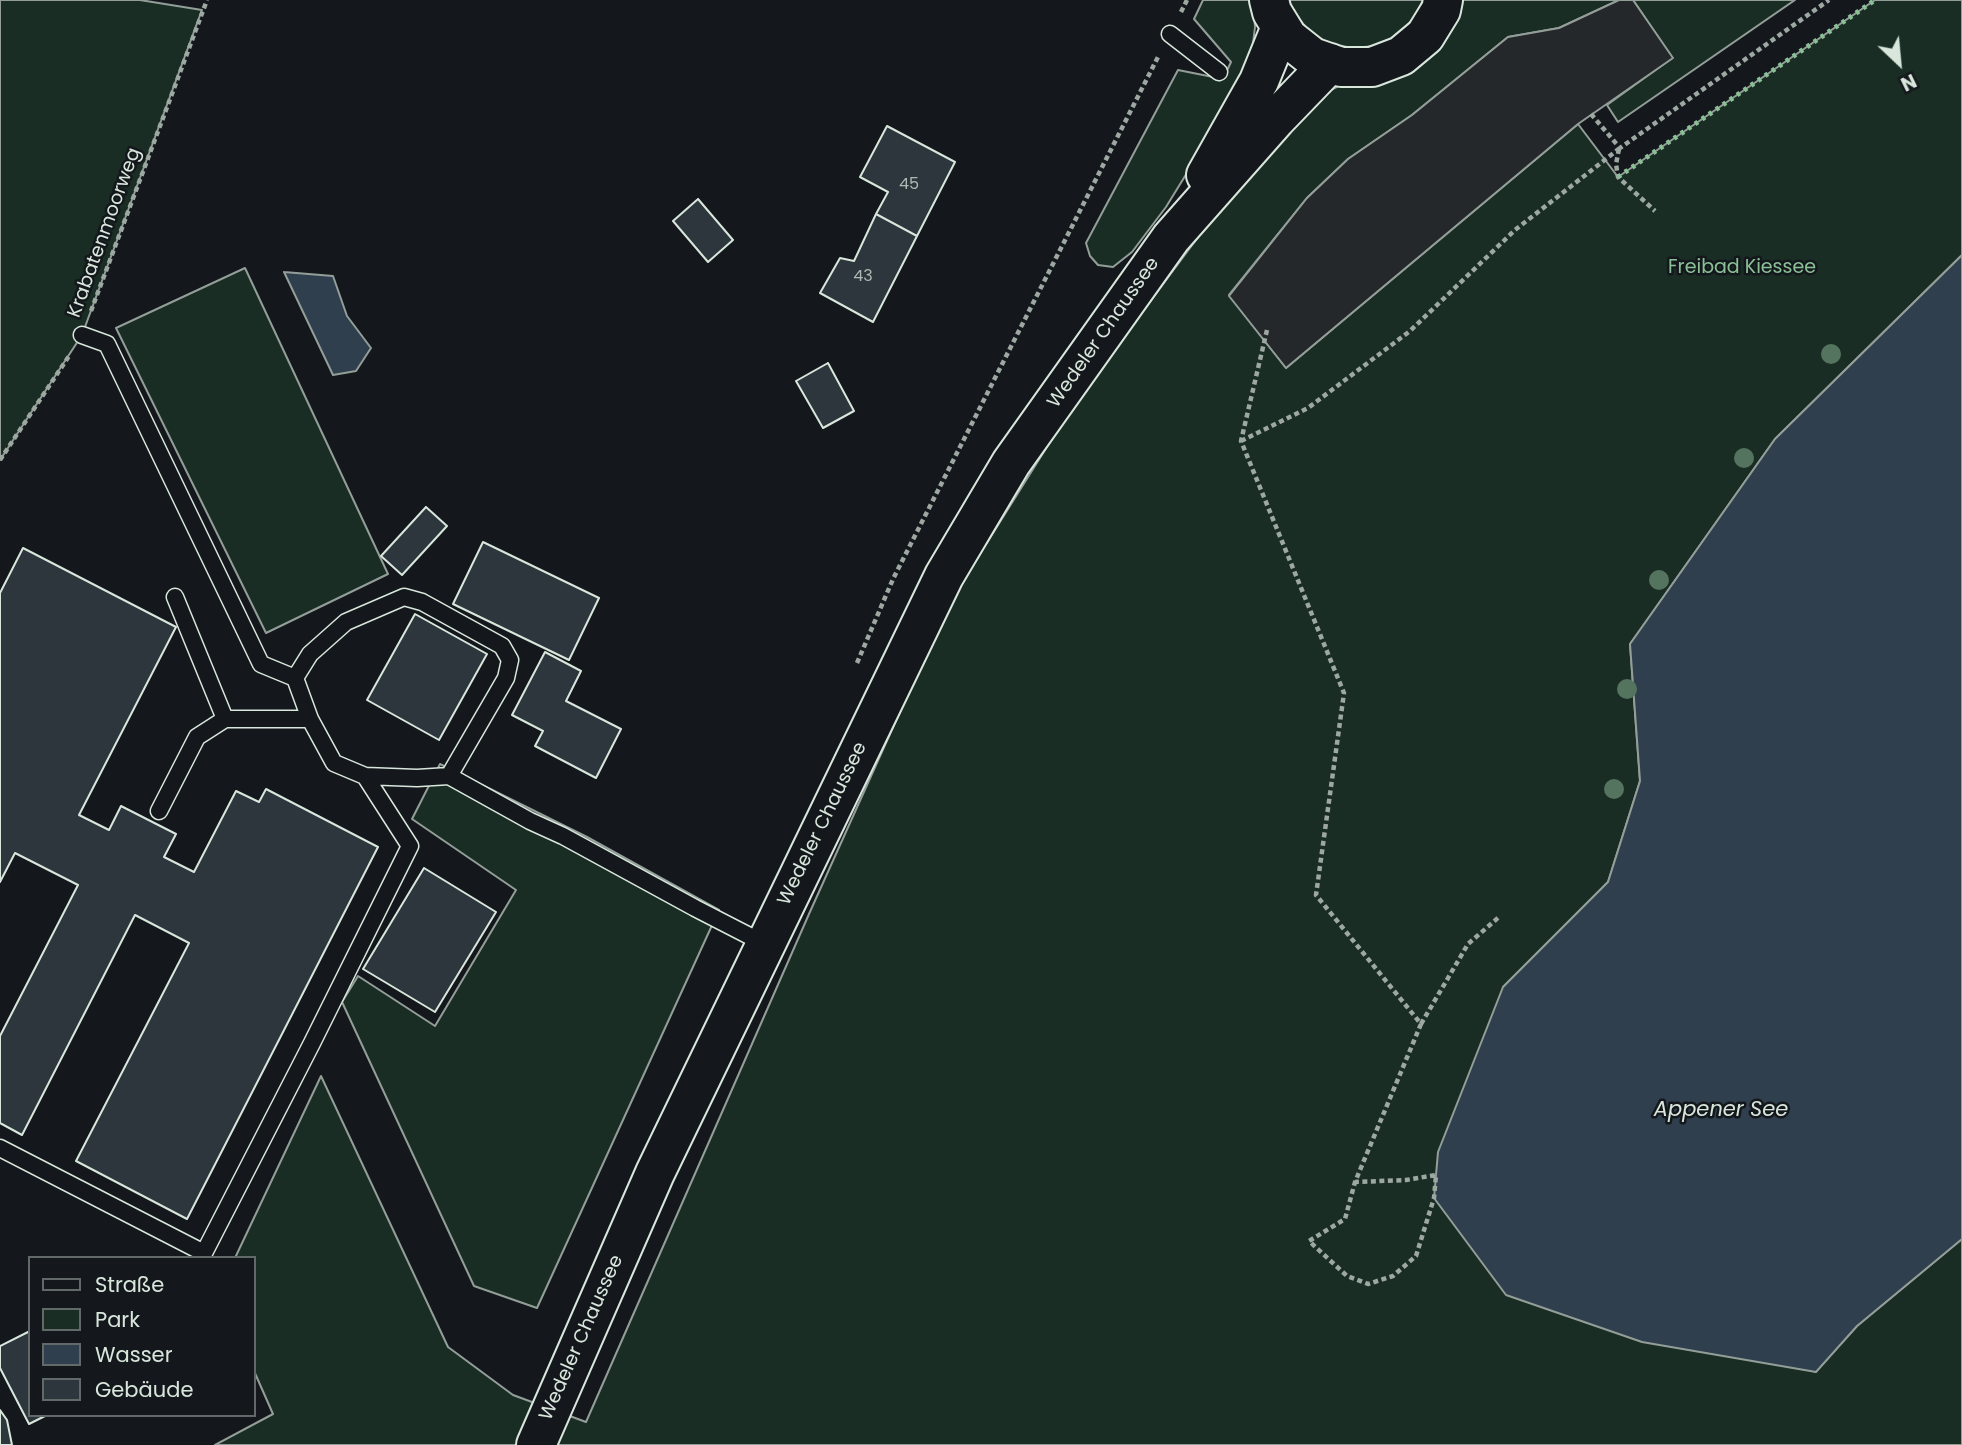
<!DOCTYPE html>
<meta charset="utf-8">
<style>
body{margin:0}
#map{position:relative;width:1962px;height:1445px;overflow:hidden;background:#14181c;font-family:Poppins,sans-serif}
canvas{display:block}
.legend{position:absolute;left:28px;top:1256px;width:228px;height:161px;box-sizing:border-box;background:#14181c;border:2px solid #626a69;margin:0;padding:9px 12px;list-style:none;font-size:21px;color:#d8e6dc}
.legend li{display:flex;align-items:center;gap:14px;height:35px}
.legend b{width:35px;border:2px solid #626a69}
.north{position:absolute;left:1864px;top:28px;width:70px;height:70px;-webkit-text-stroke:5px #14181c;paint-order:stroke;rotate:154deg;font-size:19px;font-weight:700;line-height:28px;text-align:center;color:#d8e6dc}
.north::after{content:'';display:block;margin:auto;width:24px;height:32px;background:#d8e6dc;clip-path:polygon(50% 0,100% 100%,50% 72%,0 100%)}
</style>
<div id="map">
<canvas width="1962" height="1445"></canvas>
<ul class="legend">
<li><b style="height:9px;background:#14181c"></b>Straße</li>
<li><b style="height:19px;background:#1a2d24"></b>Park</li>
<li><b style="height:19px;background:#2f3f4d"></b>Wasser</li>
<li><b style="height:19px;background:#2c363c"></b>Gebäude</li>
</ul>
<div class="north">N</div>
</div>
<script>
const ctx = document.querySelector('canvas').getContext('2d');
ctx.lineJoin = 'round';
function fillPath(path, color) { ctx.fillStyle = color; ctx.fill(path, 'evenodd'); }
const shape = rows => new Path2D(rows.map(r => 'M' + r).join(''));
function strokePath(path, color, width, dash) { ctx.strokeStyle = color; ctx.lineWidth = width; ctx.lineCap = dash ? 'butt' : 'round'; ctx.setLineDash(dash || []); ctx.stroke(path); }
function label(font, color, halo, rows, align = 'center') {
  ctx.font = font + ' Poppins,sans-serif'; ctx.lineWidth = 5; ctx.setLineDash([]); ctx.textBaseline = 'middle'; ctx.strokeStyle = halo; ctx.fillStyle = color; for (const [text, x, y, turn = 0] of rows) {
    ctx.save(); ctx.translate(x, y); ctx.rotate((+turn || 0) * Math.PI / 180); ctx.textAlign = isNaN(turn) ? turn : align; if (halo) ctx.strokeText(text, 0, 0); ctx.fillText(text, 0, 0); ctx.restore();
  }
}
const green = shape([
 [0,0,140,0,202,10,82,335,0,460,0,0],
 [1203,0,1253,0,1255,27,1252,52,1238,90,1166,207,1132,252,1113,267,1098,265,1090,256,1086,243,1178,70,1223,79,1231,62,1194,19,1203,0],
 [1289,0,1423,0,1415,17,1398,35,1376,46,1352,48,1328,43,1309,31,1294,13,1289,0],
 [1460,0,1619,0,1559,28,1508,37,1412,115,1348,159,1307,198,1229,295,1286,368,1578,124,1618,177,1875,0,1962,0,1962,255,1775,439,1630,644,1640,781,1608,882,1503,987,1815,1372,1857,1326,1962,1239,1962,1445,215,1445,273,1414,254,1371,254,1258,235,1258,321,1076,448,1347,513,1395,586,1422,809,914,948,605,1075,402,1222,205,1320,95,1341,85,1460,0],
 [1633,0,1795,0,1618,122,1607,105,1672,58,1633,0],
 [245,268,388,574,266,633,116,328,245,268],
 [440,764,587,837,719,910,537,1308,474,1286,342,1002,358,976,435,1026,516,890,412,819,440,764]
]);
fillPath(green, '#1a2d24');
strokePath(green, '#939e99', 2);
const parking = shape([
 [1619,0,1633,0,1673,58,1578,124,1286,368,1229,296,1307,198,1348,159,1412,115,1508,37,1559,28,1619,0]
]);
fillPath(parking, '#24282b');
strokePath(parking, '#939e99', 2);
const water = shape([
 [1962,255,1962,1239,1857,1326,1816,1372,1642,1342,1506,1295,1434,1198,1438,1152,1503,987,1608,882,1640,781,1630,644,1775,439,1962,255],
 [284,272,333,276,347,316,371,348,356,371,333,375,284,272]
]);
fillPath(water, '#2f3f4d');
strokePath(water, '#939e99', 2);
const building = shape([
 [887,126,955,162,917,236,876,214,888,192,860,177,887,126],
 [698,199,733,240,708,262,673,221,698,199],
 [876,214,917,236,873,322,820,293,840,258,854,261,876,214],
 [828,363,854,411,823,428,796,381,828,363],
 [426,507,447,526,402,575,381,556,426,507],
 [483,542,599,598,569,660,453,604,483,542],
 [23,548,176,627,79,815,109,830,121,806,176,834,164,857,194,872,236,791,259,802,266,789,378,847,187,1219,76,1161,189,943,135,915,22,1135,0,1123,0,1036,78,885,15,853,0,882,0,593,23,548],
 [415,614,487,654,439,740,367,700,415,614],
 [545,652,581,671,566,701,621,729,596,778,535,746,543,731,512,715,545,652],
 [424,868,496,912,435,1012,363,969,424,868],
 [30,1331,30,1415,47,1415,29,1424,0,1368,0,1346,30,1331],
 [0,1410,7,1420,12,1445,0,1445,0,1410]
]);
fillPath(building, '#2c363c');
strokePath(building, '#d8e6dc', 2);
const service = shape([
 [1170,34,1219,72],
 [82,335,107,344,261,664,295,678,310,719,334,763,365,776,417,778,449,776,506,678,510,660,502,646,422,602,404,597,346,622,310,654,295,678],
 [175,597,225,719],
 [449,776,530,821,563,836,695,908,765,944],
 [159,811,197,737,225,719,310,719],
 [0,1148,204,1253,312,1043,410,846,365,776]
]);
const secondary = shape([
 [1269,0,1272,12,1288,38,1312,57,1341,67,1372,67,1401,56,1425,36,1441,10,1443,0],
 [1206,175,1259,81,1281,27],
 [536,1445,655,1173,944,576,1011,463,1171,238,1276,119,1330,63]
]);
strokePath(service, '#d8e6dc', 19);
strokePath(secondary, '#d8e6dc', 42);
strokePath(shape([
 [1181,12,1187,0],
 [1591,114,1620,148,1829,0],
 [1619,149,1616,164,1618,177,1655,211],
 [91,311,207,0],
 [1267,330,1241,441,1344,693,1316,895,1421,1024,1355,1182,1345,1219,1309,1241,1347,1276,1368,1284,1393,1276,1416,1256,1434,1198,1436,1175,1406,1180,1355,1182],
 [1241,441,1308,408,1410,331,1515,230,1620,148],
 [0,460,69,356],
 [857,663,893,579,1158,57],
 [1421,1024,1468,944,1499,917]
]), '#9da8a2', 4.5, [5, 3.5]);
strokePath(service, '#14181c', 16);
strokePath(secondary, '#14181c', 38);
strokePath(shape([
 [1618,177,1875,0]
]), '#8ac095', 5, [3.5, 5]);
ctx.fillStyle = '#55745f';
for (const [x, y] of [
 [1831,354],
 [1744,458],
 [1659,580],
 [1627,689],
 [1614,789]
]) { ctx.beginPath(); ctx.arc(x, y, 10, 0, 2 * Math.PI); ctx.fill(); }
label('16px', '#adbab4', null, [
 ["45",909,185],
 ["43",863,277]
]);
label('19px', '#d8e6dc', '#14181c', [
 ["Krabatenmoorweg",105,233,-70],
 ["Wedeler Chaussee",1104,333,-55],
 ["Wedeler Chaussee",823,824,-64],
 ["Wedeler Chaussee",582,1338,-66]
]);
label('19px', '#8ac095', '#14181c', [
 ["Freibad Kiessee",1742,268]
]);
label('italic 21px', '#d8e6dc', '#14181c', [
 ["Appener See",1721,1111]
]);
</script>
